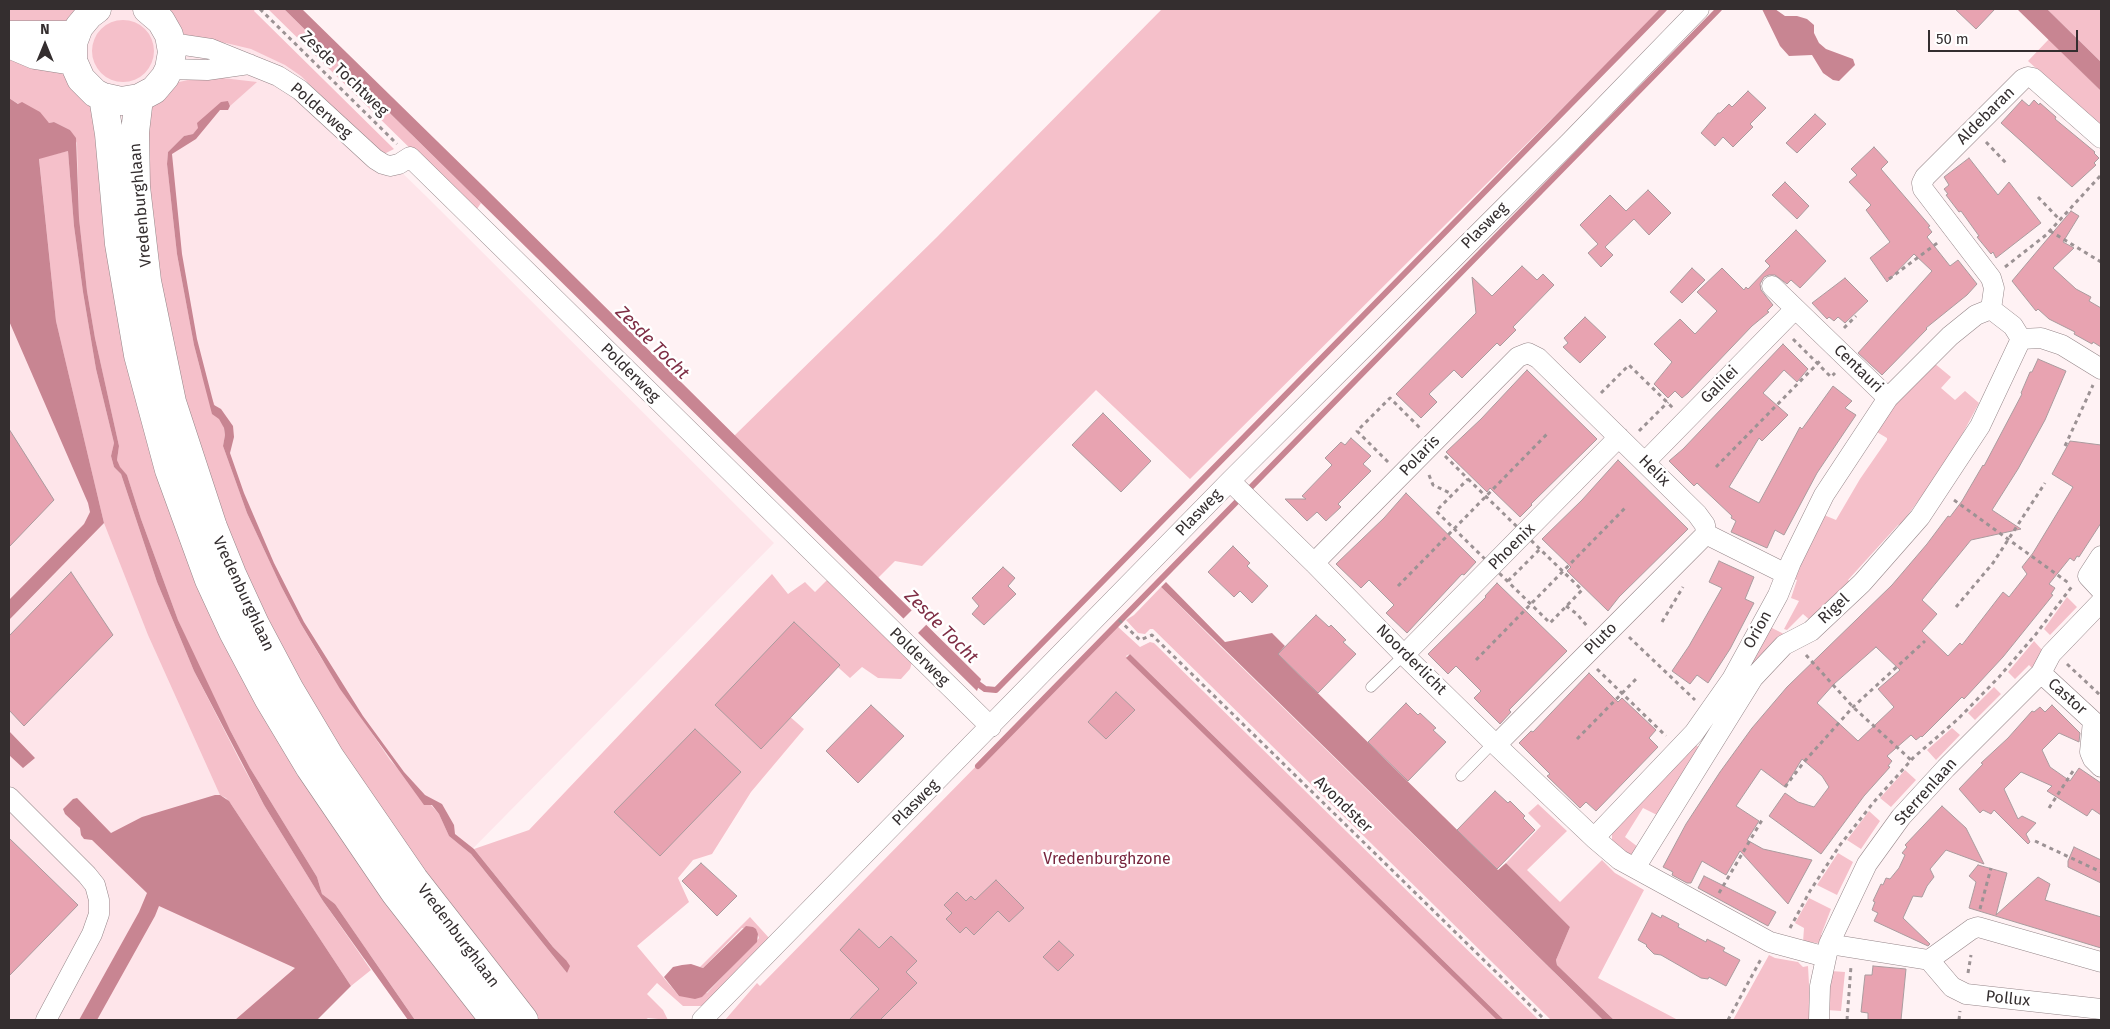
<!DOCTYPE html>
<style>
body{margin:0}
#map{position:relative;width:2110px;height:1029px;overflow:hidden;background:#fff2f4;font-family:"Fira Sans",sans-serif}
canvas{display:block}
.frame{position:absolute;inset:0;border:10px solid #342e2f;pointer-events:none}
.north{position:absolute;left:20px;top:20px;width:50px;height:50px;-webkit-text-stroke:4px #fff;paint-order:stroke;rotate:0deg;font-size:14px;font-weight:700;line-height:20px;text-align:center;color:#342e2f}
.north::after{content:'';display:block;margin:auto;width:18px;height:22px;background:#342e2f;clip-path:polygon(50% 0,100% 100%,50% 72%,0 100%)}
.scale{position:absolute;left:1928px;top:30px;width:150px;height:22px;box-sizing:border-box;border:2px solid #342e2f;border-top:0;padding-left:6px;font-size:15px;line-height:18px;white-space:nowrap;color:#342e2f;-webkit-text-stroke:4px #fff;paint-order:stroke}
</style>
<div id="map">
<canvas width="2110" height="1029"></canvas>
<div class="frame"></div>
<div class="north">N</div>
<div class="scale">50 m</div>
</div>
<script>
const ctx = document.querySelector('canvas').getContext('2d');
ctx.lineJoin = 'round';
function fillPath(path, color) { ctx.fillStyle = color; ctx.fill(path, 'evenodd'); }
const shape = rows => new Path2D(rows.map(r => 'M' + r).join(''));
function strokePath(path, color, width, dash) { ctx.strokeStyle = color; ctx.lineWidth = width; ctx.lineCap = dash ? 'butt' : 'round'; ctx.setLineDash(dash || []); ctx.stroke(path); }
function label(font, color, halo, rows, align = 'center') {
  ctx.font = font + ' "Fira Sans",sans-serif'; ctx.lineWidth = 5; ctx.setLineDash([]); ctx.textBaseline = 'middle'; ctx.strokeStyle = halo; ctx.fillStyle = color; for (const [text, x, y, turn = 0] of rows) {
    ctx.save(); ctx.translate(x, y); ctx.rotate((+turn || 0) * Math.PI / 180); ctx.textAlign = isNaN(turn) ? turn : align; if (halo) ctx.strokeText(text, 0, 0); ctx.fillText(text, 0, 0); ctx.restore();
  }
}
fillPath(shape([
 [9,9,234,9,428,198,774,543,304,1020,9,1020]
]), '#fee5ea');
fillPath(shape([
 [9,9,86,9,67,21,58,24,9,23],
 [161,9,255,9,254,11,394,149,384,154,379,152,301,76,285,65,251,49,226,43,204,41,191,37,182,33],
 [268,9,284,9,481,203,475,212],
 [1162,9,1662,9,1190,479,1096,390,922,566,895,561,878,578,734,436,937,237],
 [2047,9,2101,9,2101,62],
 '92 51a31 31 0 1 1 62 0a31 31 0 1 1-62 0Z',
 [2049,39,2101,91,2101,127,2028,61],
 [9,55,59,68,90,101,144,407,487,1020,415,1020,335,904,322,894,317,877,250,768,209,690,178,620,141,519,127,475,119,467,117,460,119,446,95,338,87,291,79,218,77,143,70,130,54,122,49,123,9,98],
 [205,76,257,82,230,106,228,101,193,134,184,136,168,152,167,164,177,254,194,345,201,372,224,428,225,435,223,446,247,513,281,586,301,624,321,658,390,760,439,814,449,836,471,854,567,973,566,960,553,947,474,849,529,830,772,574,788,594,805,582,815,592,829,578,912,662,910,669,901,679,878,678,862,667,850,678,821,652,772,701,804,729,751,792,712,854,693,860,678,878,689,902,637,946,679,996,707,993,759,938,756,930,742,928,703,968,700,967,750,917,770,939,702,1006,683,1006,657,983,647,994,663,1010,668,1020,648,1018,645,1020,531,1020,295,689,194,457,148,243,148,108,175,83],
 [68,151,74,226,83,292,96,369,114,443,111,456,114,467,121,474,157,582,194,671,240,761,264,805,323,901,371,970,351,986,231,804,226,798,220,795,148,635,104,523,56,321,39,158],
 [1934,363,1951,377,1941,388,1955,400,1965,391,1979,403,1963,433,1931,484,1901,524,1898,525,1848,580,1852,584,1811,621,1803,614,1787,630,1784,629,1799,601,1791,598,1797,580,1792,578,1824,515,1836,520,1860,479,1887,440,1887,438,1875,431,1888,411],
 [1161,587,1221,647,1603,1020,1551,1020,1153,629,1150,629,1145,634,1138,633,1126,620,1134,615],
 [2067,597,2077,607,2050,635,2044,629],
 [1117,626,1140,647,1150,642,1154,643,1539,1020,1504,1020,1130,654,1126,656,1499,1020,725,1020,757,983,760,986,1105,635,1108,637],
 [1770,627,1784,634,1752,668,1745,670],
 [2034,641,2043,651,2039,655,2040,659,2035,671,2029,665,2015,679,2008,672],
 [1994,687,2001,694,1975,720,1968,713],
 [1952,728,1960,735,1936,760,1927,750],
 [1693,744,1699,747,1657,815,1643,808,1625,837,1638,847,1633,854,1626,855,1612,841,1612,830],
 [1905,770,1916,780,1891,807,1880,798],
 [1538,804,1567,831,1527,870,1560,902,1602,860,1615,873,1644,890,1598,978,1678,1020,1614,1020,1557,965,1556,960,1570,927,1506,863,1541,826,1528,813],
 [1869,811,1880,821,1861,849,1847,840],
 [1838,853,1853,862,1837,895,1817,885],
 [1809,898,1831,909,1821,935,1826,937,1819,943,1803,942,1804,928,1795,923],
 [1769,955,1775,958,1798,962,1803,967,1808,966,1811,1020,1733,1020],
 [1831,971,1845,972,1841,1011,1827,1010]
]), '#f5c0ca');
fillPath(shape([
 [284,9,302,9,483,186,981,679,977,691],
 [1762,9,1775,9,1785,16,1797,16,1807,19,1814,25,1814,33,1819,43,1826,49,1853,59,1855,65,1839,81,1833,80,1823,73,1812,55,1789,56,1780,46],
 [2017,9,2047,9,2101,62,2101,91],
 [9,98,18,104,22,102,40,112,49,123,54,122,70,130,76,138,79,218,87,291,95,338,119,446,117,460,120,467,127,475,141,519,178,620,230,730,250,768,317,877,322,894,335,904,415,1020,408,1020,323,901,264,805,194,671,157,582,121,474,114,467,111,456,114,443,96,369,83,292,74,226,68,151,39,159,56,321,104,523,9,620,9,600,84,524,90,512,88,503,9,321],
 [228,101,230,106,228,110,220,110,196,139,172,154,182,254,197,339,214,405,221,409,233,426,234,437,230,453,244,493,274,563,304,622,363,716,404,772,425,795,442,804,454,825,455,834,474,849,553,947,566,960,570,966,567,973,471,854,449,836,439,814,432,805,424,805,340,689,301,624,281,586,247,513,223,446,225,435,224,428,219,419,212,414,194,345,177,254,167,164,168,152,184,136,193,134,198,128,197,123,221,102],
 [1166,582,1225,642,1272,633,1285,646,1278,654,1498,870,1506,863,1570,927,1556,960,1557,965,1614,1020,1603,1020,1161,587],
 [1130,654,1504,1020,1497,1020,1126,658],
 [9,731,35,758,23,768,9,755],
 [215,795,220,795,229,801,351,986,317,1020,235,1020,295,968,159,906,155,916,97,1020,79,1020,139,912,147,893,92,840,84,839,81,835,80,828,65,814,63,809,73,799,77,798,111,833,142,817],
 [746,926,753,927,756,929,758,934,757,942,702,997,695,999,679,996,664,977,673,967,682,965,691,964,703,968]
]), '#c88592');
fillPath(shape([
 [914,608,928,623,916,635,901,621]
]), '#fff2f4');
strokePath(shape([
 [974,681,985,689,996,690,1664,9],
 [978,766,1719,9]
]), '#c88592', 6);
const building = shape([
 [1955,9,1995,9,1976,29,1955,9],
 [1748,91,1766,108,1750,124,1753,127,1733,147,1723,137,1715,146,1701,133,1718,113,1720,113,1729,104,1732,107,1748,91],
 [2022,100,2029,106,2034,100,2039,105,2040,103,2056,117,2055,119,2095,152,2094,153,2099,158,2094,163,2096,165,2072,187,2001,123,2022,100],
 [1815,114,1826,124,1797,153,1786,143,1815,114],
 [1874,147,1888,162,1881,169,1930,226,1928,227,1932,232,1927,237,1950,266,1958,260,1977,284,1967,295,1926,328,1927,329,1882,375,1858,353,1932,271,1914,254,1887,282,1870,258,1890,242,1866,210,1871,205,1849,182,1857,175,1851,169,1874,147],
 [1969,158,1998,195,2009,182,2041,223,1996,258,1993,252,1991,254,1977,237,1979,236,1961,211,1959,212,1946,195,1948,194,1944,189,1949,185,1944,177,1969,158],
 [1785,182,1809,206,1797,219,1772,195,1785,182],
 [1648,190,1671,213,1649,235,1634,219,1605,247,1613,255,1601,267,1588,253,1598,244,1580,225,1610,195,1626,211,1648,190],
 [2071,211,2079,216,2063,242,2074,248,2053,268,2076,289,2091,297,2089,301,2101,308,2101,347,2093,342,2092,344,2074,334,2075,332,2049,319,2038,309,2036,311,2012,281,2071,211],
 [1796,230,1826,261,1800,288,1791,280,1787,284,1775,275,1769,275,1764,277,1760,284,1761,290,1773,305,1767,311,1769,312,1752,326,1688,393,1682,398,1675,391,1668,398,1654,384,1672,362,1654,344,1680,319,1695,334,1717,311,1697,292,1722,268,1744,290,1746,287,1748,289,1770,266,1765,261,1796,230],
 [1522,266,1537,280,1543,274,1554,285,1513,327,1516,330,1500,346,1497,343,1462,378,1454,370,1429,394,1437,402,1421,418,1396,394,1476,313,1472,277,1492,296,1522,266],
 [1692,268,1705,280,1682,303,1670,292,1692,268],
 [1845,278,1868,301,1845,323,1838,317,1834,321,1829,317,1827,319,1812,303,1845,278],
 [1585,317,1606,337,1580,363,1563,347,1568,343,1564,338,1585,317],
 [1783,344,1808,369,1797,382,1784,370,1763,393,1788,415,1762,441,1759,438,1729,487,1759,503,1800,427,1802,429,1833,386,1852,401,1845,408,1856,415,1817,473,1784,535,1775,530,1767,548,1731,532,1736,521,1731,518,1732,516,1697,483,1694,486,1669,461,1683,449,1783,344],
 [2038,359,2066,371,2045,420,2018,469,1992,510,2021,529,1971,540,1922,600,1937,614,1922,631,1948,656,1960,643,1962,645,2003,592,2009,597,2027,574,2022,567,2033,553,2073,487,2052,474,2070,441,2101,445,2101,523,2079,557,2077,556,2074,561,2070,558,2049,584,2055,588,2051,594,2053,595,2003,657,1964,699,1962,697,1922,737,1921,736,1916,740,1911,735,1887,756,1892,761,1888,766,1890,767,1864,796,1821,854,1769,816,1785,793,1798,802,1814,807,1829,787,1822,776,1802,759,1785,787,1761,769,1736,806,1759,821,1747,840,1763,849,1812,860,1788,904,1740,851,1726,875,1702,861,1691,883,1687,883,1672,875,1673,872,1663,867,1686,824,1720,772,1752,728,1787,687,1892,585,1927,544,1948,516,1950,517,1962,501,1983,465,1984,466,2022,394,2021,393,2030,372,2032,372,2038,359],
 [1876,647,1900,670,1878,689,1894,707,1858,741,1817,703,1834,684,1876,647],
 [1527,370,1597,439,1531,504,1532,505,1520,517,1490,488,1487,492,1446,452,1481,419,1527,370],
 [1103,413,1151,461,1121,492,1072,445,1103,413],
 [9,429,54,500,9,547,9,429],
 [1351,438,1371,456,1363,464,1371,471,1338,504,1341,507,1326,521,1317,512,1307,521,1285,499,1306,499,1302,496,1332,465,1325,458,1341,442,1345,445,1351,438],
 [1618,460,1688,529,1619,597,1608,611,1567,571,1571,567,1542,539,1582,500,1618,460],
 [1406,493,1476,562,1464,575,1462,574,1407,633,1386,613,1394,605,1369,580,1361,588,1336,564,1384,518,1406,493],
 [1233,546,1250,563,1247,566,1268,586,1252,603,1240,591,1234,597,1208,572,1233,546],
 [1719,561,1754,577,1745,599,1754,603,1730,649,1708,683,1697,675,1690,684,1672,671,1689,646,1722,588,1709,582,1719,561],
 [1003,567,1015,578,1008,586,1016,594,984,625,972,614,979,606,972,598,1003,567],
 [71,572,113,635,24,726,9,710,9,636,71,572],
 [1497,583,1567,651,1509,710,1511,712,1500,724,1474,698,1481,691,1456,666,1448,674,1428,654,1486,597,1485,596,1497,583],
 [1316,615,1329,627,1331,625,1346,640,1343,642,1356,654,1318,693,1278,654,1316,615],
 [794,622,840,665,761,749,715,705,794,622],
 [1589,673,1618,702,1622,698,1656,730,1649,738,1658,747,1596,811,1586,802,1580,808,1547,776,1550,774,1519,743,1531,731,1533,732,1589,673],
 [1116,692,1135,710,1106,739,1088,722,1116,692],
 [1406,703,1418,715,1420,713,1436,728,1433,730,1446,742,1408,781,1368,742,1406,703],
 [871,705,904,736,858,783,826,751,871,705],
 [2052,705,2080,733,2079,742,2059,733,2042,750,2050,767,2070,781,2079,768,2101,783,2101,815,2092,809,2087,816,2047,791,2052,786,2021,772,2004,789,2018,819,2022,816,2036,823,2026,834,2030,842,2028,844,1994,810,1991,814,1983,810,1980,813,1959,789,1983,764,1981,763,2008,738,2032,711,2034,712,2040,707,2045,712,2052,705],
 [695,729,741,772,660,856,614,812,695,729],
 [1495,791,1508,803,1510,801,1525,816,1523,818,1535,830,1497,869,1457,830,1495,791],
 [1942,806,1966,828,1984,864,1946,850,1930,869,1934,877,1927,886,1922,897,1913,896,1903,918,1930,944,1928,946,1874,921,1878,913,1872,910,1875,902,1873,901,1881,884,1883,885,1886,878,1890,879,1899,868,1905,855,1902,853,1907,847,1905,845,1942,806],
 [9,838,78,905,9,976,9,838],
 [2074,847,2101,860,2101,883,2068,867,2068,861,2074,847],
 [701,863,737,896,717,916,682,881,701,863],
 [1978,865,2007,873,1996,915,2038,877,2050,884,2045,900,2101,917,2101,948,1969,908,1976,882,1969,876,1978,865],
 [1704,876,1776,912,1768,926,1698,888,1704,876],
 [996,880,1024,908,1009,922,998,911,974,935,966,927,960,933,946,919,952,913,944,905,957,892,966,901,971,896,975,900,996,880],
 [1652,913,1661,918,1662,915,1679,924,1678,927,1706,942,1707,939,1725,948,1723,951,1740,960,1726,986,1709,977,1708,979,1701,978,1661,955,1654,954,1646,946,1647,945,1638,940,1652,913],
 [859,929,879,948,891,936,917,961,906,972,917,983,880,1020,849,1020,879,989,840,950,859,929],
 [1059,941,1074,955,1058,971,1043,957,1059,941],
 [1873,966,1906,969,1901,1020,1868,1020,1868,1013,1861,1012,1865,975,1872,975,1873,966]
]);
fillPath(building, '#e8a3b1');
strokePath(building, '#aa9b9e', 1);
const lane = shape([
 [1371,687,1404,655],
 [1461,776,1494,742]
]);
const street = shape([
 [171,43,211,49,278,76,300,90,375,159,383,164,390,166,399,164,410,157,991,727],
 [169,69,207,70,249,64],
 [2101,138,2033,78,2028,77,2023,79,1925,177,1922,183,1923,189,1991,278,1994,288,1991,309,2013,326,2021,339,2041,338,2062,345,2101,369],
 [1772,286,1888,398],
 [1645,462,1795,309],
 [1230,481,1314,563,1404,655,1496,745,1594,838,1620,860,1770,942,1826,957],
 [2101,556,2088,576,2101,590],
 [1314,563,1518,357,1528,353,1538,358,1697,514,1705,525,1706,534,1786,574],
 [1404,655,1619,437],
 [2041,673,2093,721,2090,752,2093,759,2101,767],
 [1496,745,1706,534],
 [9,797,87,875,95,885,99,900,99,914,92,934,46,1020],
 [1594,838,1694,733,1732,679,1778,595,1791,562,1824,495,1888,398,1950,336,1976,315,1991,309],
 [1635,868,1753,678,1784,645,1811,631,1862,583,1920,517,1980,426,2021,339],
 [1829,944,1929,960,1952,987,1966,994,2101,1009],
 [1929,960,1972,929,1978,927,2101,962],
 [702,1020,1230,481,1570,142,1699,9],
 [1819,1020,1820,986,1829,944,1867,864,1901,817,1946,768,2041,673,2051,654,2101,602]
]);
const secondary = shape([
 [97,9,89,15,79,27,73,43,73,61,81,79,95,93,103,97,121,101,139,98,154,90,165,77,169,69,172,52,169,35,161,21,147,9],
 [9,35,76,35],
 [9,44,35,55,73,61],
 [103,97,109,134,119,244,138,355,169,470,209,580,233,632,268,698,310,768,395,893,494,1020],
 [139,98,135,132,136,187,147,281,172,402,213,527,232,574,255,624,290,690,330,757,414,879,524,1020]
]);
strokePath(lane, '#958689', 11);
strokePath(street, '#958689', 21);
strokePath(secondary, '#958689', 29);
strokePath(shape([
 [260,9,397,144],
 [1986,142,2006,163],
 [2038,197,2060,220],
 [2050,231,2101,262],
 [2005,267,2046,235,2101,175],
 [1889,279,1940,241],
 [1844,328,1856,316],
 [1793,339,1831,377,1835,373],
 [1601,393,1629,365,1673,408],
 [1639,431,1668,402],
 [2065,446,2093,385],
 [1445,456,1468,479],
 [1388,462,1357,431,1390,398,1421,429],
 [1716,467,1821,360],
 [1429,475,1433,485,1452,494],
 [1468,479,1582,590,1550,623,1436,511,1468,479],
 [1954,500,2070,584],
 [1508,581,1540,549],
 [1398,586,1549,432],
 [1566,606,1577,614,1587,626],
 [1956,607,1993,563,2045,483],
 [1119,620,1140,640,1152,635,1545,1020],
 [1662,622,1683,587],
 [1629,637,1695,700],
 [1806,655,1853,707,1911,760],
 [1476,660,1626,507],
 [2067,664,2101,696],
 [1597,669,1666,736],
 [1577,739,1638,677],
 [1785,787,1804,762,1853,707,1925,641],
 [2049,808,2075,768],
 [2035,841,2101,872],
 [1719,893,1762,820],
 [1980,909,1991,868],
 [1790,928,1810,891,1840,845,1873,803,1913,758,1958,719,1999,677,2036,634,2073,585],
 [1968,973,1971,955],
 [1728,1020,1761,959],
 [1847,1020,1851,966],
 [1959,1020,1960,1011]
]), '#9c9294', 3, [4, 4]);
strokePath(lane, '#fff', 10);
strokePath(street, '#fff', 20);
strokePath(secondary, '#fff', 28);
label('16px', '#342e2f', '#fff', [
 ["Zesde Tochtweg",344,74,44],
 ["Polderweg",321,111,41],
 ["Aldebaran",1986,116,-45],
 ["Vredenburghlaan",141,205,-95],
 ["Plasweg",1485,226,-45],
 ["Centauri",1858,369,44],
 ["Polderweg",630,373,45],
 ["Galilei",1720,385,-45],
 ["Polaris",1420,456,-46],
 ["Helix",1654,471,45],
 ["Plasweg",1199,513,-46],
 ["Phoenix",1512,547,-45],
 ["Vredenburghlaan",243,594,65],
 ["Rigel",1834,609,-43],
 ["Orion",1758,630,-61],
 ["Pluto",1601,639,-45],
 ["Polderweg",919,657,44],
 ["Noorderlicht",1411,660,45],
 ["Castor",2067,697,42],
 ["Sterrenlaan",1926,792,-48],
 ["Plasweg",916,803,-45],
 ["Avondster",1343,805,44],
 ["Vredenburghlaan",458,936,53],
 ["Pollux",2008,999,6]
]);
label('16px', '#77263e', '#fff', [
 ["Vredenburghzone",1107,860]
]);
label('italic 18px', '#7e2d44', '#fff', [
 ["Zesde Tocht",652,343,45],
 ["Zesde Tocht",941,627,45]
]);
</script>
